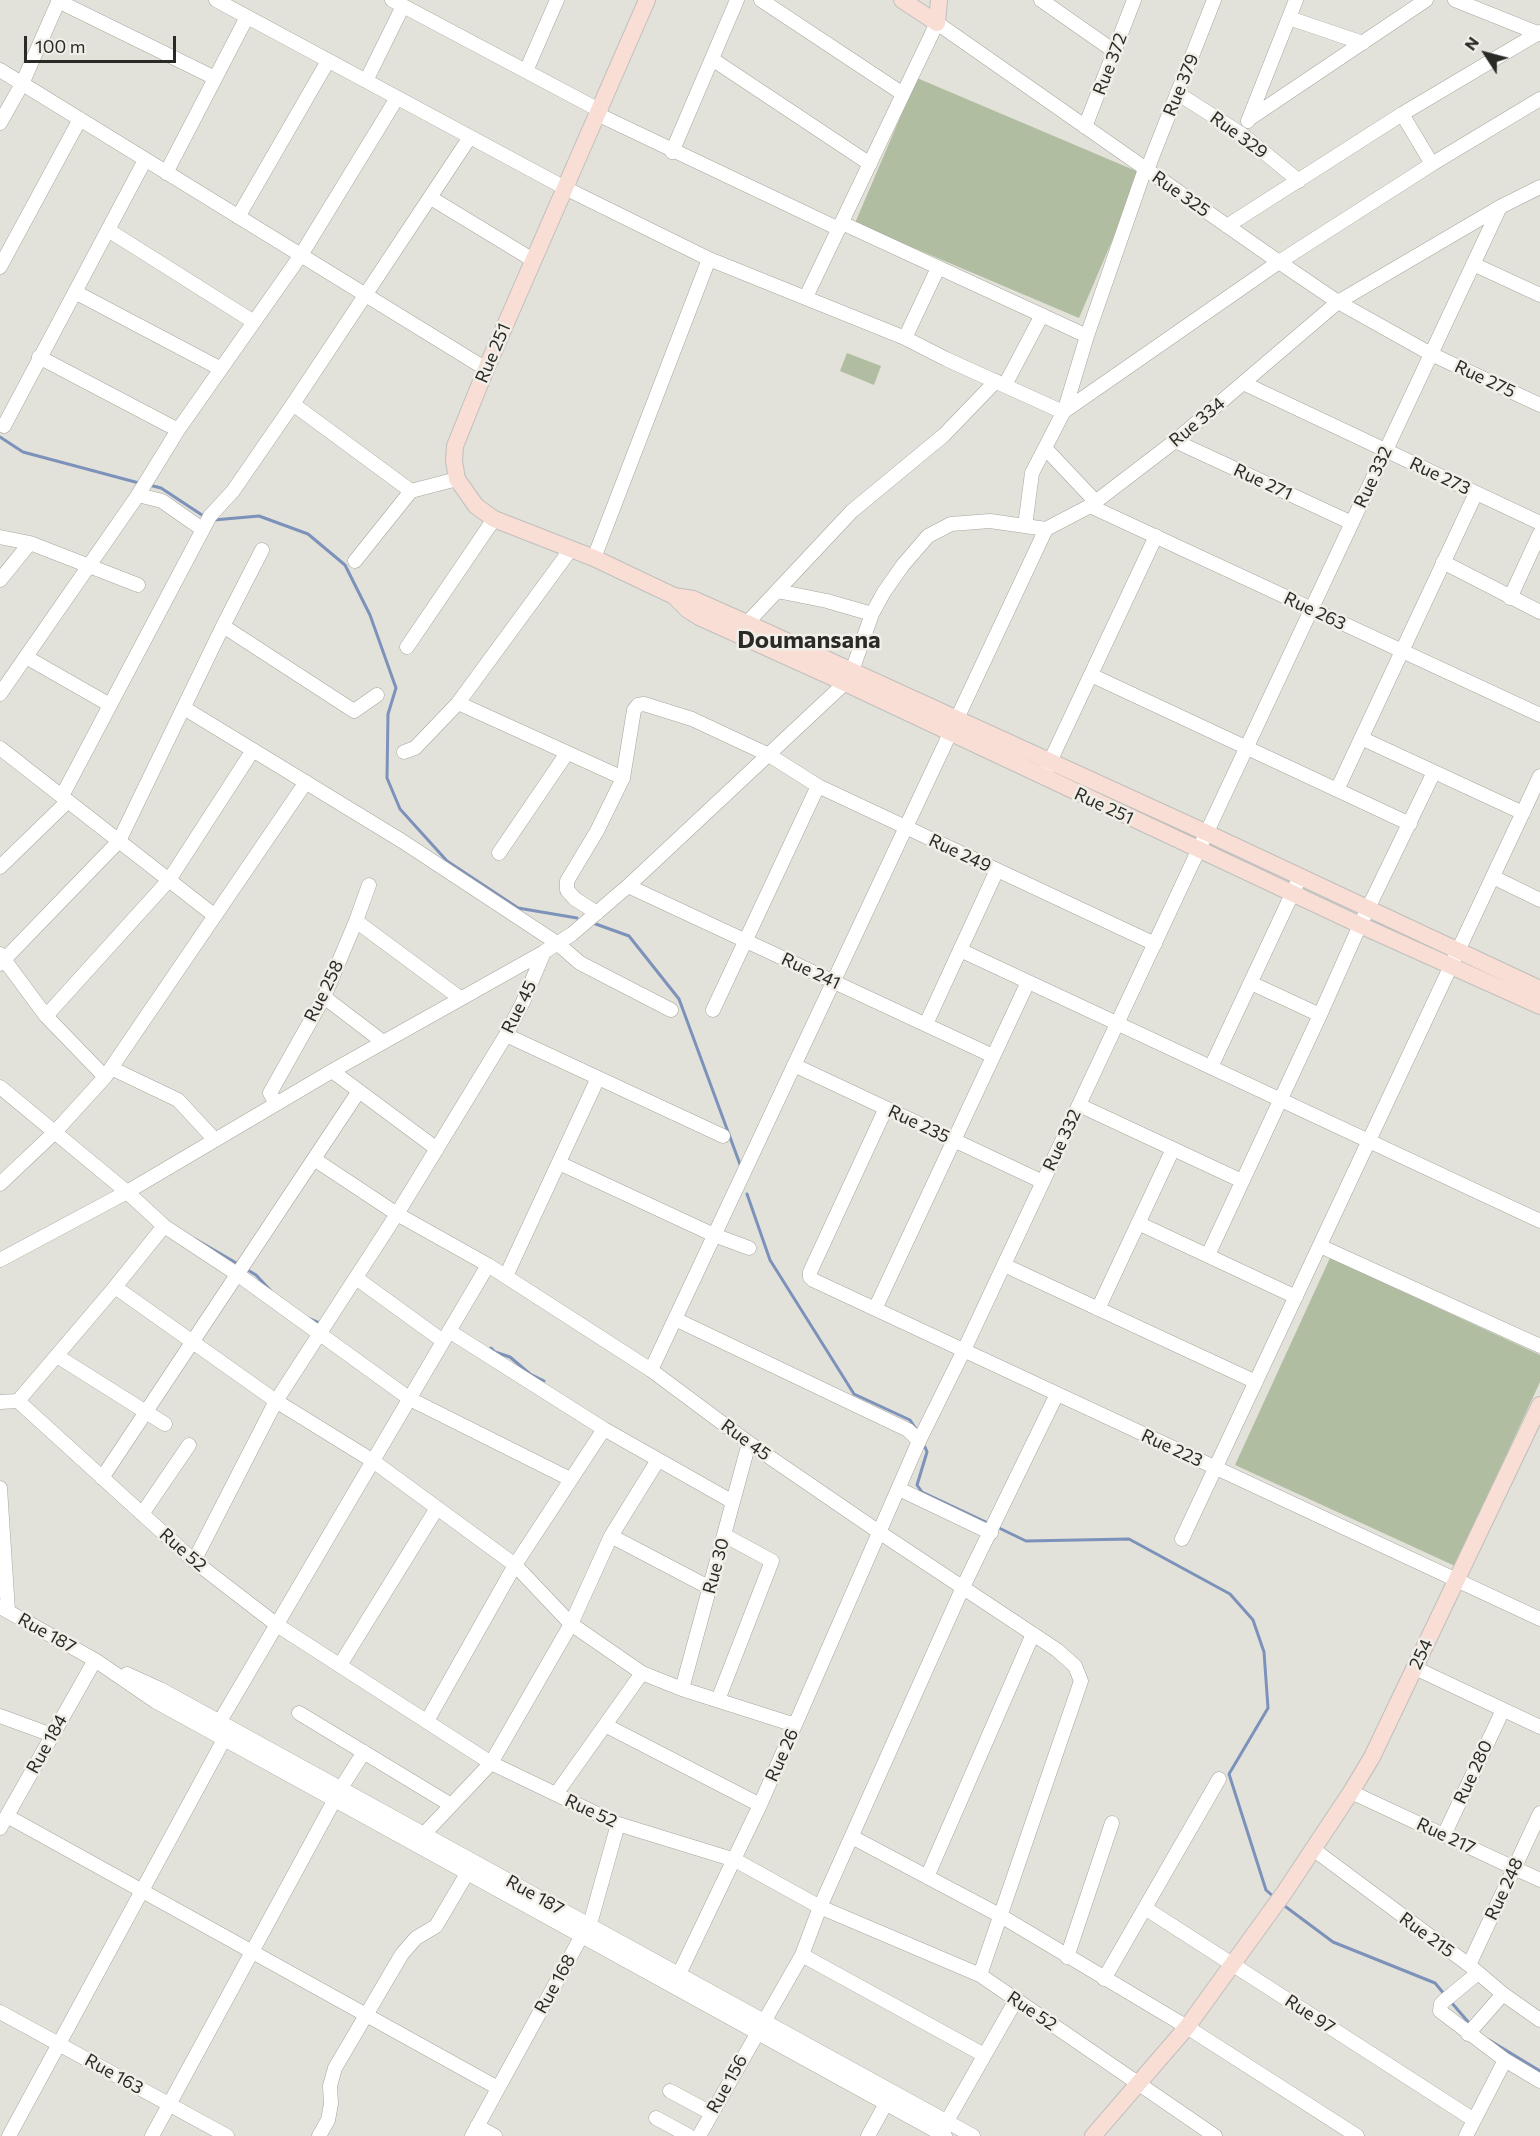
<!DOCTYPE html>
<style>
body{margin:0}
#map{position:relative;width:1540px;height:2136px;overflow:hidden;background:#e3e2da;font-family:Commissioner,sans-serif}
canvas{display:block}
.north{position:absolute;left:1456px;top:24px;width:60px;height:60px;-webkit-text-stroke:4px #f1efe7;paint-order:stroke;rotate:306deg;font-size:16px;font-weight:700;line-height:24px;text-align:center;color:#2a2a27}
.north::after{content:'';display:block;margin:auto;width:21px;height:27px;background:#2a2a27;clip-path:polygon(50% 0,100% 100%,50% 72%,0 100%)}
.scale{position:absolute;left:24px;top:36px;width:152px;height:27px;box-sizing:border-box;border:3px solid #2a2a27;border-top:0;padding-left:8px;font-size:18px;line-height:21px;white-space:nowrap;color:#2a2a27;-webkit-text-stroke:4px #f1efe7;paint-order:stroke}
</style>
<div id="map">
<canvas width="1540" height="2136"></canvas>
<div class="north">N</div>
<div class="scale">100 m</div>
</div>
<script>
const ctx = document.querySelector('canvas').getContext('2d');
ctx.lineJoin = 'round';
function fillPath(path, color) { ctx.fillStyle = color; ctx.fill(path, 'evenodd'); }
const shape = rows => new Path2D(rows.map(r => 'M' + r).join(''));
function strokePath(path, color, width, dash) { ctx.strokeStyle = color; ctx.lineWidth = width; ctx.lineCap = dash ? 'butt' : 'round'; ctx.setLineDash(dash || []); ctx.stroke(path); }
function label(font, color, halo, rows, align = 'center') {
  ctx.font = font + ' Commissioner,sans-serif'; ctx.lineWidth = 5; ctx.setLineDash([]); ctx.textBaseline = 'middle'; ctx.strokeStyle = halo; ctx.fillStyle = color; for (const [text, x, y, turn = 0] of rows) {
    ctx.save(); ctx.translate(x, y); ctx.rotate((+turn || 0) * Math.PI / 180); ctx.textAlign = isNaN(turn) ? turn : align; if (halo) ctx.strokeText(text, 0, 0); ctx.fillText(text, 0, 0); ctx.restore();
  }
}
fillPath(shape([
 [917,78,1141,173,1079,318,855,223],
 [847,353,881,366,874,385,840,371],
 [1330,1258,1540,1355,1540,1382,1455,1566,1235,1465]
]), '#b0bda0');
strokePath(shape([
 [0,437,23,452,139,483],
 [149,485,161,488,205,517],
 [214,520,259,516,308,534,345,565,370,615,396,688,388,714,387,778,400,809,447,861,518,908,577,918],
 [593,923,629,936,679,999,741,1167],
 [747,1194,770,1260,854,1394,910,1420,918,1432],
 [195,1239,238,1264],
 [246,1269,256,1275,271,1291],
 [306,1317,322,1324],
 [491,1348,495,1352,510,1357,530,1374,544,1381],
 [925,1447,927,1452,917,1485,922,1492,990,1524],
 [999,1528,1026,1541,1129,1539,1230,1594,1253,1620,1264,1652,1268,1708,1229,1774,1266,1890,1275,1898],
 [1282,1904,1333,1942,1435,1983,1445,1995],
 [1451,2002,1470,2024],
 [1489,2040,1540,2071]
]), '#7d92ba', 3);
const minor = shape([
 [216,0,565,188,709,259,905,338,946,359,1063,412,1279,262,1432,164,1540,99],
 [392,0,599,110],
 [761,0,903,94],
 [1041,0,1114,51],
 [1455,0,1540,34],
 [58,1,215,78],
 [1289,18,1363,43],
 [712,59,870,164],
 [0,70,486,369],
 [526,71,557,0],
 [366,81,403,6],
 [1177,93,1243,135,1299,181],
 [597,114,839,229],
 [1402,114,1432,164],
 [1249,119,1426,0],
 [1248,121,1296,0],
 [0,123,22,84,59,0],
 [1085,127,1134,0],
 [672,152,737,0],
 [1147,170,1214,0],
 [166,173,247,17],
 [431,198,533,260],
 [238,217,328,61],
 [842,223,1087,336],
 [1227,226,1402,114,1540,32],
 [108,230,254,322],
 [1473,264,1540,295],
 [0,267,80,119],
 [75,292,221,369],
 [806,297,937,23,1279,262,1338,302,1431,354,1540,405],
 [905,338,938,268],
 [39,357,178,430],
 [1243,383,1540,523],
 [1005,385,1042,315],
 [293,404,411,491],
 [4,426,145,160],
 [1175,441,1352,523],
 [1045,448,1095,501],
 [138,495,162,501,202,529],
 [1090,506,1540,715],
 [1025,526,1032,473,1065,409,1087,336,1145,169],
 [1046,529,1090,506,1175,441,1338,302,1500,207,1540,187],
 [0,537,30,543,138,585],
 [594,558,709,259],
 [355,561,411,491,457,479],
 [1443,562,1540,612],
 [0,580,30,543],
 [777,591,852,511,944,435,996,381],
 [1510,598,1540,533],
 [747,623,777,591,827,601,872,614],
 [223,626,354,711,377,695],
 [407,647,494,519],
 [26,657,110,705],
 [1091,675,1410,824],
 [0,694,138,495,178,430,301,255,397,98],
 [458,703,623,778],
 [184,708,402,841,557,943,580,963,671,1010],
 [1361,738,1523,813],
 [0,748,215,916],
 [404,752,415,748,458,703,571,549],
 [1046,770,1156,536],
 [1337,790,1476,493],
 [62,796,210,516,233,491,293,404,470,137],
 [499,853,567,753],
 [0,867,68,801],
 [1493,877,1540,900],
 [628,886,993,1056],
 [597,913,575,899,567,890,567,881,597,831,623,778,634,710,638,705,644,704,692,719,769,755,818,786,1155,944],
 [356,921,460,998],
 [960,950,1540,1221],
 [0,954,46,1016,105,1077],
 [0,964,119,841,223,626,262,550],
 [1251,983,1320,1015],
 [324,997,383,1042],
 [713,1010,818,786],
 [46,1016,169,880,253,750],
 [926,1024,997,870],
 [506,1035,723,1136],
 [794,1065,1043,1182],
 [1211,1067,1300,877],
 [111,1068,178,1100,215,1140],
 [332,1071,437,1149],
 [0,1087,127,1192,164,1226,237,1274,410,1399,570,1479],
 [276,1104,270,1093,324,997,356,921,369,885],
 [1079,1105,1242,1181],
 [886,1108,810,1272,810,1277,813,1280,1540,1619],
 [314,1159,397,1214,488,1265,651,1370,749,1443,879,1532,1057,1650,1075,1666,1081,1681,980,1975],
 [559,1163,714,1235,749,1248],
 [0,1184,55,1132,105,1077,306,782],
 [1138,1223,1296,1297],
 [1320,1246,1540,1346],
 [1208,1255,1320,1015,1360,925,1434,772],
 [0,1260,127,1192,332,1071,544,952,572,934,628,886,845,683,852,671,872,614,884,592,903,565,928,536,951,524,990,521,1046,529],
 [1004,1265,1256,1382],
 [506,1276,598,1078],
 [356,1278,443,1341],
 [115,1287,276,1401,373,1461,515,1565,571,1624,642,1673,682,1689,795,1725],
 [875,1309,1028,982],
 [1098,1309,1173,1149],
 [675,1319,908,1430,919,1441],
 [449,1331,604,1429,733,1502],
 [57,1356,165,1424],
 [651,1370,1046,529],
 [18,1401,194,1561,277,1625,491,1763,618,1824,735,1860,820,1907,980,1975,1215,2136],
 [0,1402,18,1401,115,1287,164,1226],
 [102,1478,359,1091],
 [0,1488,8,1611],
 [899,1489,991,1533],
 [142,1514,189,1445],
 [611,1536,710,1588],
 [1182,1539,1540,776],
 [194,1561,276,1401,397,1214,506,1035,523,1002,544,952],
 [0,1607,95,1660,155,1701,945,2136],
 [340,1665,437,1508],
 [1415,1668,1540,1727],
 [127,1674,160,1689,973,2136],
 [682,1689,749,1443],
 [718,1700,772,1561,724,1535],
 [299,1713,451,1805],
 [0,1716,52,1735],
 [427,1721,515,1565,604,1429],
 [605,1725,760,1805],
 [216,1728,488,1265],
 [1351,1792,1540,1880],
 [556,1794,642,1673],
 [7,1816,498,2088],
 [0,1828,95,1660],
 [424,1834,491,1763,571,1624,611,1536,658,1460],
 [1444,1835,1503,1710],
 [852,1837,1001,1916,1187,2027,1357,2136],
 [1313,1849,1469,1965,1503,1994,1540,2020],
 [927,1877,1033,1634],
 [1145,1908,1474,2120],
 [802,1955,984,2055],
 [1067,1957,1112,1823],
 [1469,1965,1540,1813],
 [1478,1973,1444,2001,1441,2004,1440,2011,1505,2060,1540,2081],
 [679,1974,760,1805,919,1441,964,1350,1500,207],
 [1104,1979,1219,1779],
 [0,2012,227,2136],
 [1468,2034,1503,1994],
 [670,2091,711,2113],
 [656,2118,689,2136],
 [947,2121,1016,2000],
 [477,2126,495,2136],
 [9,2136,228,1732],
 [152,2136,341,1788,364,1752],
 [319,2136,328,2120,331,2104,330,2086,335,2068,402,1954,416,1938,436,1926,472,1865],
 [472,2136,592,1917,618,1824],
 [699,2136,802,1955,820,1907,963,1587,1057,1394],
 [868,2136,890,2096],
 [1466,2136,1505,2060]
]);
const major = shape([
 [647,0,486,369,455,446,454,461,457,479,476,506,494,519,594,558,674,596,693,599,747,623,1207,833,1540,989],
 [902,0,937,23,939,0],
 [674,596,688,610,699,617,845,683,1360,925,1540,1006],
 [1093,2136,1187,2027,1284,1893,1351,1792,1372,1757,1540,1405]
]);
strokePath(minor, '#a7a69e', 15);
strokePath(major, '#bfbfbe', 18);
strokePath(minor, '#fff', 14);
strokePath(major, '#f8ded4', 16);
label('18px', '#2a2a27', '#f1efe7', [
 ["Rue 372",1110,64,-69],
 ["Rue 379",1181,85,-68],
 ["Rue 329",1239,135,36],
 ["Rue 325",1181,194,35],
 ["Rue 251",493,353,-67],
 ["Rue 275",1485,379,25],
 ["Rue 334",1197,422,-40],
 ["Rue 273",1440,476,25],
 ["Rue 332",1373,477,-65],
 ["Rue 271",1263,482,25],
 ["Rue 263",1315,611,25],
 ["Rue 251",1104,806,25],
 ["Rue 249",960,853,25],
 ["Rue 241",811,971,25],
 ["Rue 258",324,991,-64],
 ["Rue 45",519,1007,-64],
 ["Rue 235",919,1124,25],
 ["Rue 332",1062,1140,-65],
 ["Rue 45",746,1440,36],
 ["Rue 223",1172,1448,25],
 ["Rue 52",183,1550,41],
 ["Rue 30",716,1566,-75],
 ["Rue 187",47,1633,29],
 ["254",1421,1654,-65],
 ["Rue 184",47,1744,-61],
 ["Rue 26",782,1755,-66],
 ["Rue 280",1473,1772,-65],
 ["Rue 52",591,1811,25],
 ["Rue 217",1446,1836,25],
 ["Rue 248",1504,1889,-65],
 ["Rue 187",535,1895,29],
 ["Rue 215",1427,1935,36],
 ["Rue 168",555,1984,-61],
 ["Rue 52",1032,2011,34],
 ["Rue 97",1310,2014,33],
 ["Rue 163",114,2074,29],
 ["Rue 156",727,2084,-61]
]);
label('bold 24px', '#2a2a27', '#f1efe7', [
 ["Doumansana",809,640]
]);
</script>
